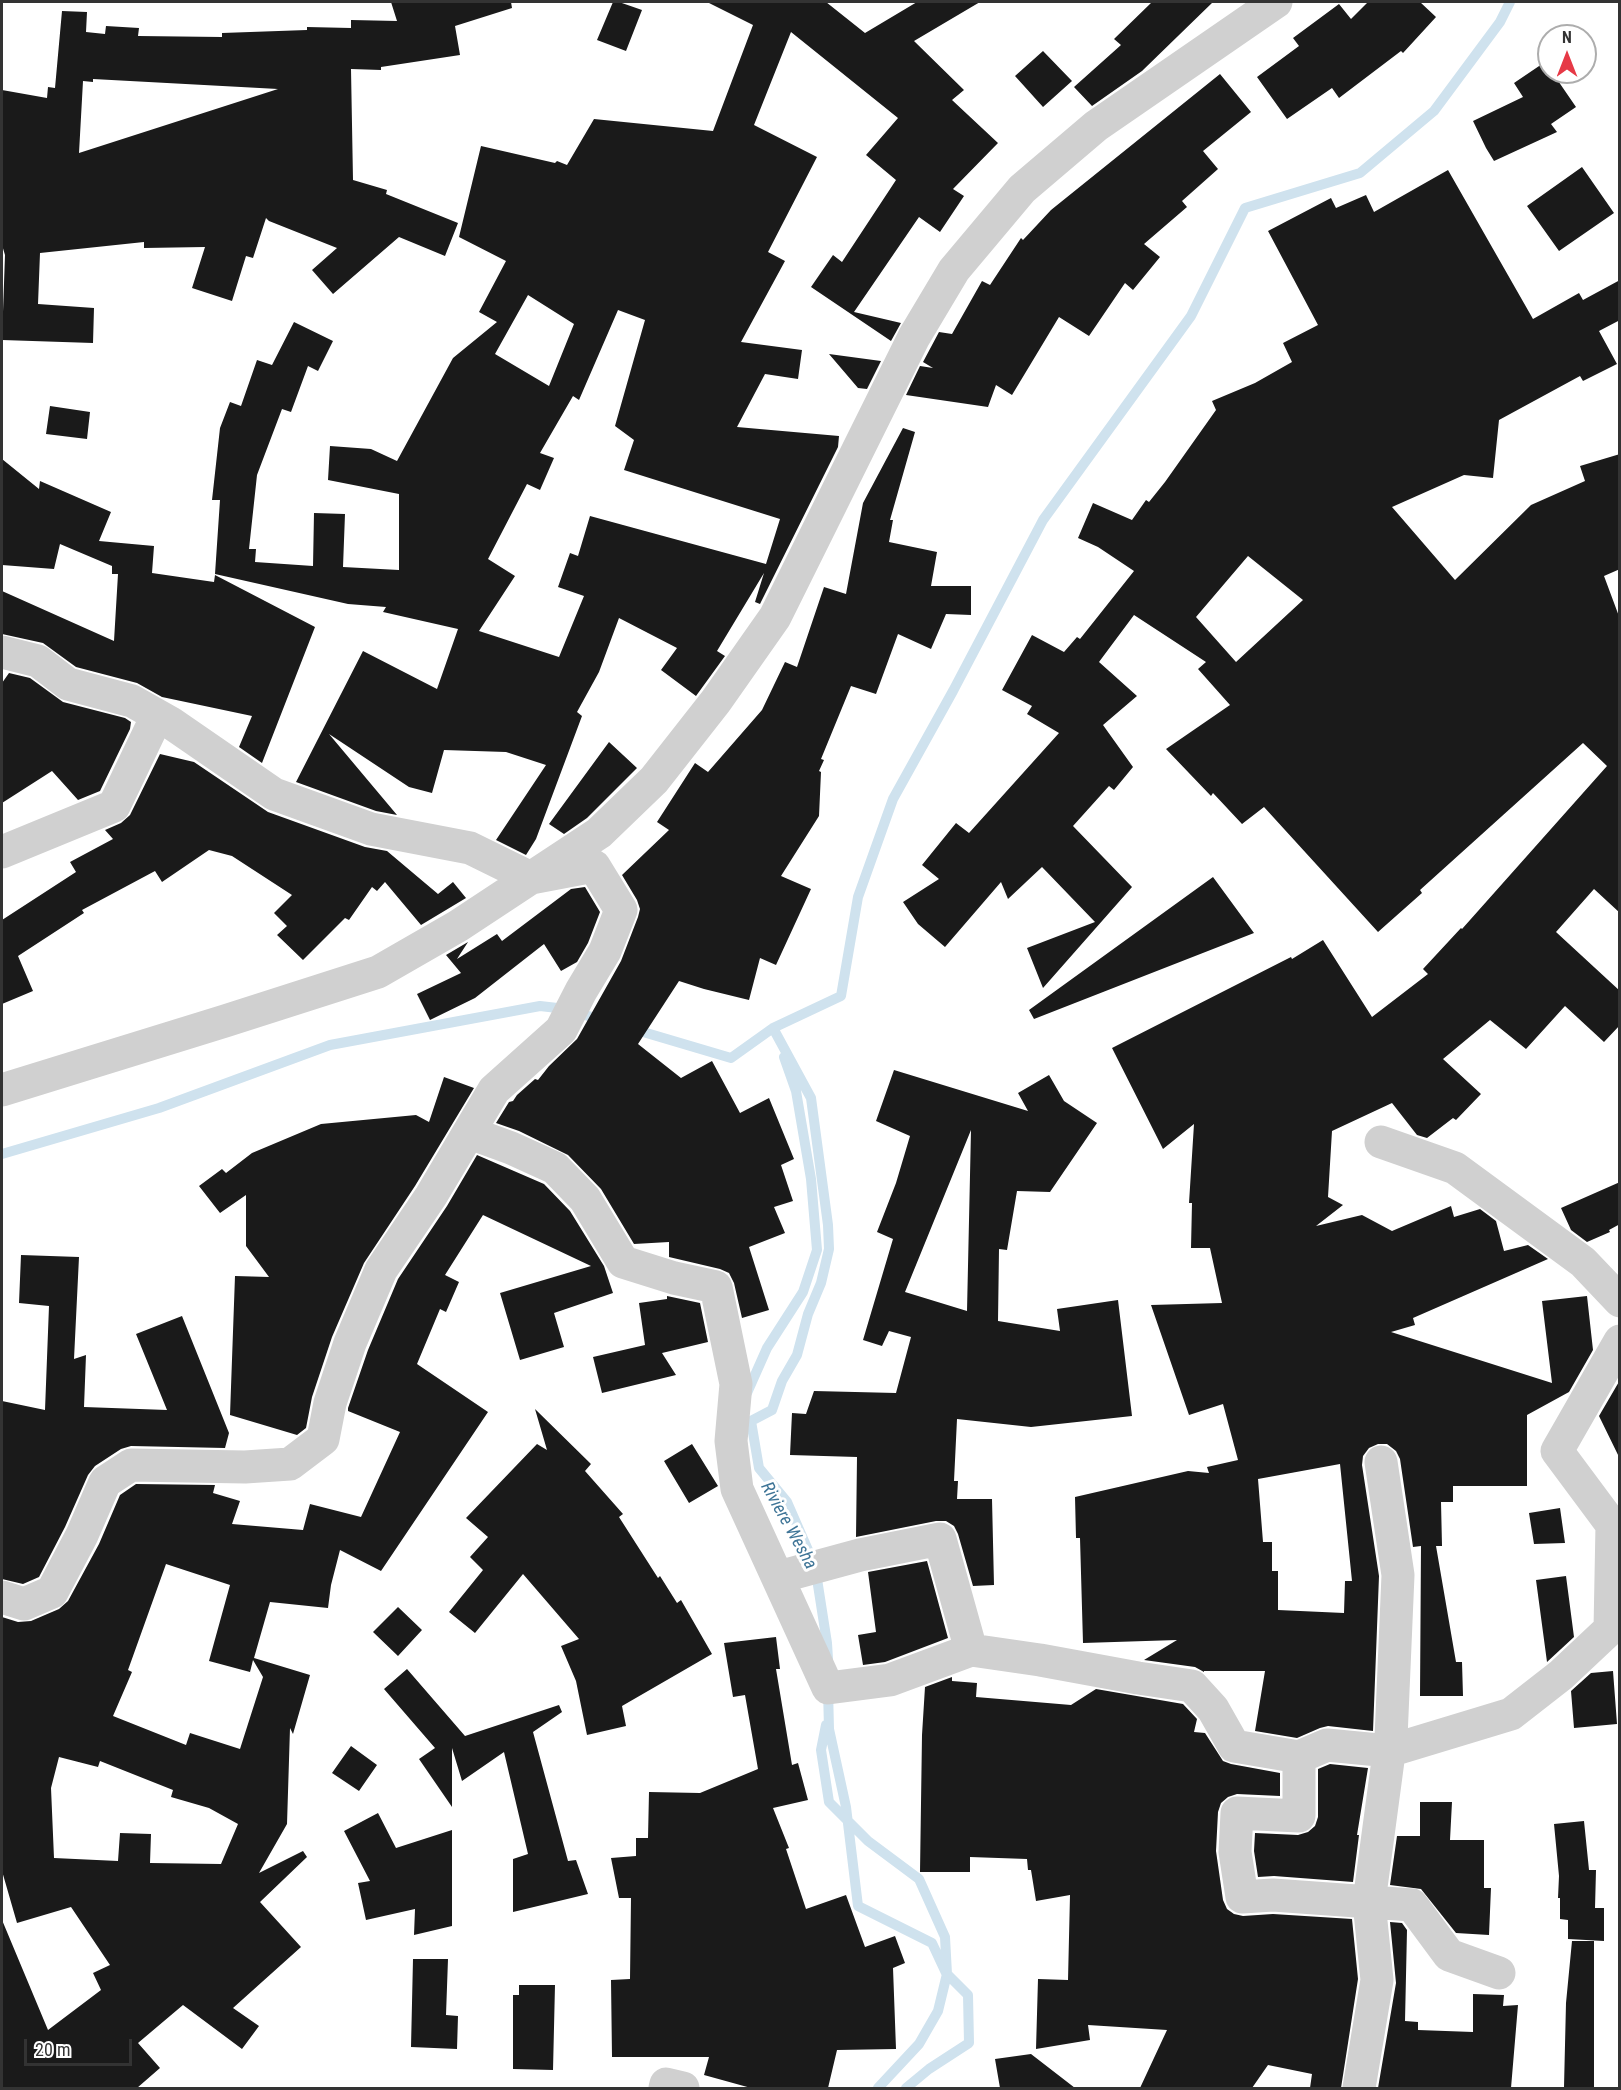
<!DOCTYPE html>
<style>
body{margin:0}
#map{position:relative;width:1621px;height:2090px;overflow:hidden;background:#fff;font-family:"Roboto Condensed",sans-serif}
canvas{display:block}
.frame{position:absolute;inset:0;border:3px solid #333;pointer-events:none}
.north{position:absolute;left:1537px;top:24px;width:60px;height:60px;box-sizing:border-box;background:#fff;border:2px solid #adadad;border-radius:50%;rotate:0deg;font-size:16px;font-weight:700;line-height:24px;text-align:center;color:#333}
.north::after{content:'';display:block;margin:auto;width:21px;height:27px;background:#e63946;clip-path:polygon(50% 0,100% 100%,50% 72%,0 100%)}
.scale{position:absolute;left:24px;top:2039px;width:108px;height:27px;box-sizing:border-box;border:3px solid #333;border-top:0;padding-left:8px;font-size:18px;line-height:21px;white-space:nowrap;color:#333;-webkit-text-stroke:4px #fff;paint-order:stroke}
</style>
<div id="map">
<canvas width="1621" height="2090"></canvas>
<div class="frame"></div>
<div class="north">N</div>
<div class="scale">20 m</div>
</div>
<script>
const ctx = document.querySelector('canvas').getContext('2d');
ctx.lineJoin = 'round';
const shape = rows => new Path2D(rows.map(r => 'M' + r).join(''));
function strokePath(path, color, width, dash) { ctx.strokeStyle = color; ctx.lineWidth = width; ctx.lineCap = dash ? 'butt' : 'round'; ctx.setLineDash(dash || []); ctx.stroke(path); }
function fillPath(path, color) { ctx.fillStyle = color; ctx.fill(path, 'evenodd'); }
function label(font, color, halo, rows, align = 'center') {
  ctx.font = font + ' "Roboto Condensed",sans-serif'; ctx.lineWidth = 6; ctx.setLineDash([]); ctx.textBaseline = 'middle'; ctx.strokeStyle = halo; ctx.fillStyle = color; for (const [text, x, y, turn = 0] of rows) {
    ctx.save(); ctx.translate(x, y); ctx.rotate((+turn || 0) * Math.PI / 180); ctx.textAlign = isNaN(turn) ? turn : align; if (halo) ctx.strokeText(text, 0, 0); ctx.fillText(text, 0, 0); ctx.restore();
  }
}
strokePath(shape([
 [773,1028,811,1098,828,1225,829,1249,821,1283,808,1314,797,1355,782,1381,772,1410,751,1421,759,1468,787,1502,815,1566,827,1643,828,1659],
 [633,1029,731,1058,773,1028,841,996,858,897,893,799,953,691,1043,520,1191,316,1245,208,1360,173,1434,111,1500,22,1510,2],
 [2,1154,159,1108,330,1045,540,1006,566,1009,601,1020],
 [747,1393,767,1348,803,1292,817,1250,811,1179,796,1091,784,1057],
 [828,1689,829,1729,846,1807,858,1906,932,1943,946,1973,968,1995,969,2043,929,2069,906,2088],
 [826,1725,821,1750,829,1802,868,1841,919,1879,945,1937,947,1974,938,2011,919,2044,878,2088]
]), '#cfe2ee', 10);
fillPath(shape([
 [391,2,511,2,512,8,455,26,460,55,381,67,381,70,351,69,353,180,387,190,386,194,458,223,445,256,399,237,333,294,312,270,337,248,269,221,266,218,253,258,246,256,232,301,192,288,205,247,144,248,144,242,40,253,38,304,94,308,93,343,2,340,5,255,2,245,2,90,47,98,48,87,55,88,62,11,87,12,86,32,105,34,106,26,139,28,138,36,222,37,222,33,307,30,307,27,351,28,351,20,397,21],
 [93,79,278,89,79,153,83,81,93,82],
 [613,2,619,2,642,10,626,51,597,40],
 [707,2,826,2,865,33,917,2,980,2,914,41,964,90,952,100,998,143,953,189,964,196,940,232,919,217,854,312,901,323,891,341,811,287,833,255,842,262,896,180,866,155,898,118,791,32,754,125,817,157,768,252,785,261,741,342,802,350,798,379,765,374,737,427,839,436,838,447,760,604,755,602,764,573,717,651,725,656,696,696,661,670,677,648,619,618,599,672,577,712,582,716,536,839,526,855,496,840,546,765,506,752,444,750,432,793,409,787,329,734,397,815,376,811,296,782,363,651,437,689,458,629,383,612,386,607,348,604,215,574,220,500,212,500,220,428,230,402,241,406,257,360,272,365,294,322,333,341,318,371,308,366,291,412,282,409,257,475,249,549,256,549,255,562,313,566,314,513,345,514,343,567,399,570,399,494,328,480,330,446,371,449,397,461,453,358,497,322,479,312,506,261,459,237,481,146,555,163,557,161,567,165,594,119,713,131,753,25],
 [528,295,574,324,549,386,495,354],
 [618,310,645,320,615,426,634,440,624,470,780,519,766,564,590,516,578,556,570,553,558,587,584,596,559,657,479,631,515,576,488,559,527,484,540,490,554,458,540,453,573,396,579,400],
 [1152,2,1213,2,1142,71,1092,106,1074,87,1121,45,1114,39],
 [1368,2,1420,2,1436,17,1403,53,1401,51,1339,98,1332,88,1287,119,1257,77,1299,46,1293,38,1339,4,1351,19],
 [1043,51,1072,81,1043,107,1015,76],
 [1545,62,1549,68,1549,72,1552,72,1576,107,1551,124,1557,132,1494,161,1486,148,1473,121,1523,97,1514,83],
 [1220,74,1251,112,1203,151,1218,169,1182,201,1187,207,1144,244,1160,257,1133,290,1125,283,1089,336,1059,317,1012,395,996,385,988,407,906,395,920,366,933,368,923,362,939,332,952,334,982,281,990,285,1021,238,1023,240,1051,210],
 [1582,167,1614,213,1559,251,1527,206],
 [1448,170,1533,319,1579,293,1583,300,1620,280,1620,320,1599,331,1617,364,1583,381,1580,376,1499,420,1493,478,1464,475,1392,507,1455,580,1531,505,1585,481,1580,466,1620,454,1620,569,1604,576,1620,619,1620,913,1594,889,1556,932,1620,991,1620,1025,1604,1042,1565,1006,1526,1049,1490,1020,1443,1059,1481,1094,1456,1120,1453,1118,1427,1138,1417,1135,1392,1103,1332,1131,1328,1197,1343,1205,1316,1226,1362,1215,1392,1231,1451,1206,1454,1217,1480,1209,1496,1221,1504,1251,1528,1245,1548,1259,1413,1318,1415,1325,1391,1332,1552,1383,1542,1301,1587,1296,1593,1350,1569,1392,1527,1415,1527,1486,1453,1486,1453,1502,1441,1502,1442,1546,1436,1546,1456,1662,1462,1662,1463,1696,1420,1696,1421,1546,1413,1547,1400,1459,1396,1451,1387,1444,1378,1444,1369,1448,1363,1456,1362,1465,1379,1576,1373,1731,1328,1726,1320,1728,1297,1738,1255,1731,1265,1671,1204,1671,1204,1672,1195,1667,1144,1660,1177,1640,1083,1643,1080,1538,1076,1538,1075,1497,1188,1471,1209,1473,1207,1467,1238,1460,1223,1404,1189,1415,1151,1305,1222,1303,1210,1248,1191,1248,1192,1203,1189,1203,1194,1124,1163,1149,1112,1048,1291,957,1292,959,1323,940,1372,1017,1428,974,1423,969,1461,928,1462,929,1607,766,1583,743,1420,890,1422,893,1378,932,1264,807,1242,824,1213,793,1211,796,1166,749,1230,705,1198,669,1206,662,1134,615,1099,662,1137,696,1103,725,1133,767,1114,790,1109,786,1073,826,1132,887,1043,988,1027,948,1095,922,1042,867,1008,899,1001,882,945,947,918,924,903,902,939,879,922,865,956,823,969,833,1059,733,1027,714,1032,706,1002,690,1032,635,1064,652,1077,637,1080,639,1134,571,1098,547,1078,538,1093,503,1132,520,1146,500,1149,502,1165,482,1216,410,1212,401,1255,383,1292,362,1283,343,1318,325,1268,231,1331,198,1336,208,1366,195,1374,212],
 [1248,556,1303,600,1236,662,1196,617],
 [1340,1464,1352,1581,1345,1581,1344,1613,1278,1610,1278,1571,1272,1571,1272,1542,1263,1542,1258,1479],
 [829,354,881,361,867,389,858,388],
 [50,406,90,412,87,439,46,434],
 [903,428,915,432,890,520,893,520,889,542,937,552,931,586,971,586,971,615,946,614,931,649,898,634,876,694,851,686,821,759,824,760,819,771,821,772,819,816,781,876,811,889,776,965,760,958,749,1000,704,989,679,981,638,1044,681,1078,712,1061,740,1113,769,1098,794,1159,781,1165,793,1201,774,1207,785,1233,749,1247,769,1310,742,1318,734,1283,729,1273,720,1269,669,1257,669,1242,634,1244,601,1189,568,1155,519,1131,496,1123,509,1102,513,1101,517,1095,535,1079,538,1080,549,1066,577,1039,621,961,638,917,640,909,637,900,622,875,669,830,657,822,695,763,708,772,762,710,785,662,797,667,824,587,846,594,863,503],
 [2,459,39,489,40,481,111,512,99,541,154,546,152,573,214,582,215,575,315,627,262,763,239,747,252,716,162,697,137,683,76,667,43,643,2,634,2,591,114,641,118,574,112,574,112,566,60,544,54,569,2,565],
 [9,673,30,678,63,702,125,718,131,722,130,729,100,791,78,800,52,771,2,803,2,683],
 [609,742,637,768,587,818,564,834,549,824],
 [160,754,194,762,268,812,365,847,387,851,438,894,453,882,466,898,421,925,385,882,377,891,372,887,349,920,345,918,303,960,277,935,287,926,274,913,292,895,232,856,209,850,162,882,155,871,82,910,84,913,18,956,33,991,2,1004,2,918,2,920,76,872,70,862,113,839,105,830,121,823,130,815],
 [1213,877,1254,933,1034,1019,1029,1010],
 [585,887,600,912,588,943,577,962,561,971,544,944,475,998,430,1020,417,994,461,973,446,955,468,942,457,959,497,934,502,941,571,889],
 [894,1070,1028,1111,1018,1093,1049,1075,1064,1101,1097,1123,1050,1192,1017,1191,1007,1250,999,1249,998,1321,1060,1331,1057,1309,1118,1300,1132,1416,1031,1427,957,1419,954,1481,958,1481,957,1499,992,1499,994,1585,973,1586,958,1534,954,1526,946,1521,936,1521,856,1537,857,1457,790,1455,792,1413,806,1414,814,1391,896,1393,911,1337,889,1331,882,1346,863,1340,893,1239,877,1232,896,1183,910,1136,876,1121],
 [971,1130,967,1311,905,1292],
 [444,1077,474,1088,415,1186,364,1263,332,1337,312,1397,306,1428,297,1435,230,1415,235,1276,269,1277,246,1246,246,1195,220,1213,199,1186,222,1169,226,1173,252,1153,321,1124,416,1115,429,1122],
 [477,1155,544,1184,570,1211,604,1266,613,1293,554,1313,564,1347,520,1360,500,1293,591,1266,483,1215,445,1275,459,1282,446,1312,440,1309,417,1364,488,1412,381,1571,340,1550,331,1585,328,1608,270,1602,254,1658,310,1675,293,1734,290,1728,287,1824,259,1873,303,1851,307,1857,260,1902,301,1947,233,2008,259,2026,242,2049,183,2005,138,2043,160,2068,137,2088,2,2088,2,1920,48,2030,101,1990,93,1973,110,1965,71,1907,17,1923,2,1871,2,1617,18,1622,31,1621,59,1609,68,1601,99,1544,120,1495,136,1484,215,1485,213,1493,240,1501,232,1524,303,1530,310,1504,361,1517,400,1432,348,1411,348,1408,368,1350,398,1279,447,1206],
 [166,1564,230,1585,209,1661,250,1672,253,1660,263,1677,240,1749,190,1733,186,1745,113,1716,132,1672,128,1670],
 [59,1757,98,1767,100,1761,173,1790,171,1797,209,1808,238,1824,221,1864,150,1863,151,1834,120,1833,118,1861,54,1858,51,1788],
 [1620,1182,1620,1224,1609,1230,1610,1232,1587,1242,1571,1230,1561,1208],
 [21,1255,79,1257,74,1359,86,1355,84,1407,167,1410,136,1334,182,1316,229,1433,225,1448,131,1446,121,1449,95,1466,88,1475,65,1527,39,1577,23,1584,2,1579,2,1401,45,1410,49,1306,19,1303],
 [667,1296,700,1303,708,1342,662,1353,676,1375,602,1393,593,1357,645,1345,639,1303,667,1299],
 [1620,1380,1620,1459,1599,1416],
 [535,1409,591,1464,585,1471,623,1514,619,1517,658,1578,660,1576,677,1603,681,1600,712,1654,622,1706,626,1726,587,1735,576,1681,561,1646,579,1639,523,1574,475,1633,449,1612,483,1570,470,1557,488,1537,466,1518,537,1444,547,1450],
 [692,1444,718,1486,689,1503,664,1461],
 [1560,1508,1565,1543,1534,1544,1529,1513],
 [927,1561,948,1638,885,1662,863,1665,858,1635,876,1632,868,1572],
 [1566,1576,1574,1637,1547,1662,1536,1580],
 [398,1607,422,1630,398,1656,373,1632],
 [776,1637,780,1669,776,1669,792,1765,798,1763,808,1800,773,1808,789,1848,786,1849,806,1909,846,1895,865,1947,895,1936,905,1963,893,1968,896,2049,837,2050,828,2088,751,2088,704,2075,709,2057,612,2057,611,1980,630,1979,631,1898,619,1898,611,1858,636,1856,636,1838,648,1838,649,1792,700,1793,758,1769,745,1695,733,1697,724,1643],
 [407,1669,465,1736,559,1705,562,1712,533,1732,568,1861,576,1860,588,1894,513,1912,513,1859,528,1854,504,1752,462,1781,452,1748,452,1807,419,1759,435,1748,384,1689],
 [1613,1671,1617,1724,1574,1728,1571,1691,1591,1673],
 [952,1677,952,1681,977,1683,976,1697,1071,1705,1096,1689,1183,1704,1197,1719,1194,1732,1205,1733,1223,1761,1231,1764,1280,1773,1280,1796,1237,1794,1228,1797,1221,1803,1218,1812,1216,1851,1223,1900,1227,1909,1234,1914,1243,1916,1273,1914,1352,1919,1358,1979,1341,2088,1310,2088,1312,2074,1268,2065,1252,2088,1140,2088,1167,2030,1088,2025,1090,2040,1036,2049,1038,1979,1068,1980,1070,1895,1036,1901,1031,1870,1028,1870,1027,1859,970,1857,970,1872,920,1872,922,1735,925,1687],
 [351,1746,377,1765,359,1791,332,1773],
 [1330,1764,1368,1768,1357,1835,1359,1835,1353,1882,1274,1876,1258,1877,1254,1851,1255,1833,1298,1835,1308,1832,1315,1826,1318,1817,1318,1769],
 [1420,1802,1452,1802,1450,1840,1484,1840,1484,1888,1491,1888,1489,1935,1456,1933,1421,1889,1390,1885,1397,1836,1420,1836],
 [378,1813,396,1848,452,1830,452,1926,414,1935,415,1909,366,1920,358,1883,370,1881,344,1831],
 [1584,1821,1589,1870,1596,1870,1595,1908,1604,1908,1604,1941,1568,1939,1568,1920,1560,1919,1560,1898,1558,1898,1559,1876,1554,1824],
 [1390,1922,1402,1923,1407,1930,1405,2021,1418,2022,1418,2030,1473,2032,1473,1994,1504,1995,1503,2006,1518,2005,1511,2088,1378,2088,1396,1983],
 [1572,1941,1594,1941,1594,2088,1564,2087,1566,2003],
 [413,1959,448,1959,446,2015,458,2016,457,2049,411,2047],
 [519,1985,555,1985,553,2070,513,2069,513,1995,519,1995],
 [1031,2054,1075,2088,1000,2088,995,2059]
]), '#1a1a1a');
strokePath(shape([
 [2,652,38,661,68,684,132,701,171,723,274,794,371,829,470,848,531,878,594,866,621,910,605,951,581,991,561,1030,494,1090,431,1196,381,1270,350,1343,330,1403,323,1439,290,1464,245,1467,131,1465,105,1482,82,1535,52,1592,24,1604,2,1597],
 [2,852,114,806,157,716],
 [2,1090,225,1021,378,972,458,926,599,833,654,780,716,701,775,617,914,337,954,270,1022,189,1096,126,1276,2],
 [470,1133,511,1148,555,1168,585,1199,623,1262,674,1278,716,1287,736,1384,731,1441,737,1489,828,1688,890,1680,971,1650],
 [1381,1142,1455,1168,1583,1262,1620,1301],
 [779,1577,860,1555,940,1539,971,1650,1040,1660,1138,1678,1192,1686,1213,1709,1234,1746,1299,1757,1299,1816,1237,1813,1235,1852,1242,1897,1273,1895,1412,1905,1449,1955,1499,1973],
 [1299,1757,1327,1745,1389,1751,1511,1714,1561,1675,1610,1629,1612,1525,1557,1451,1620,1341],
 [665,2088,666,2084,683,2088],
 [1359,2088,1377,1980,1369,1902,1391,1738,1398,1575,1381,1462]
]), '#d0d0d0', 33);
label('italic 18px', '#3f7597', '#fff', [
 ["Riviere Wesha",788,1526,61]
]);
</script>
